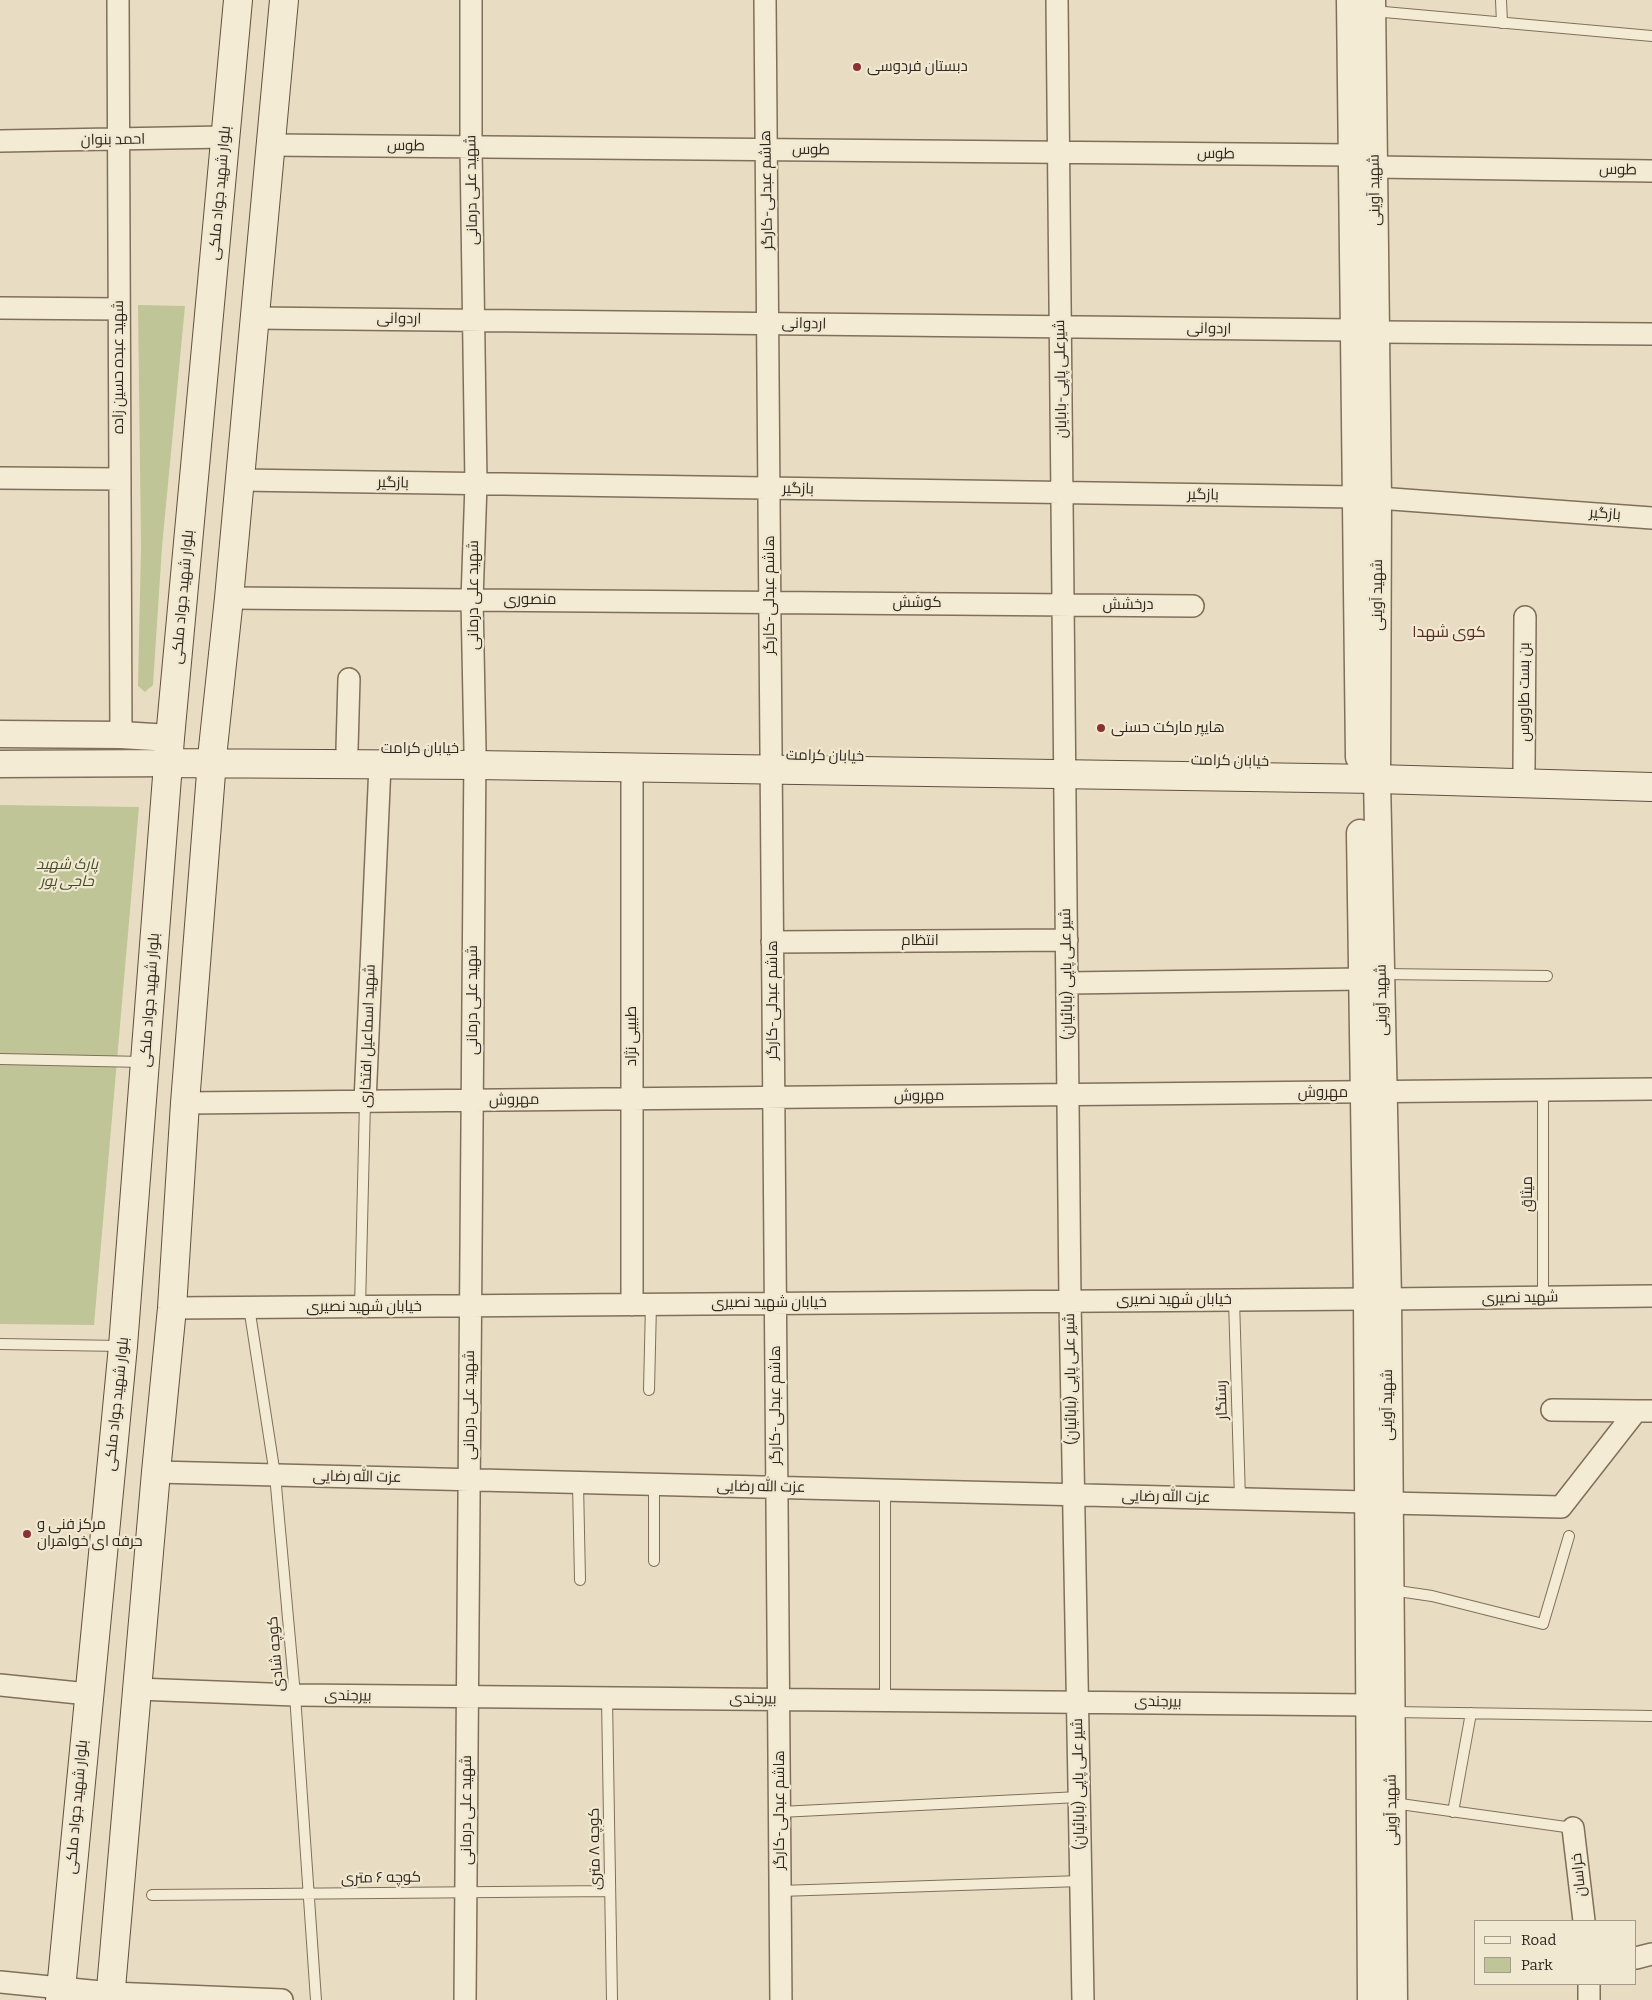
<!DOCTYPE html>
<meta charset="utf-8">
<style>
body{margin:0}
#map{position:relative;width:1652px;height:2000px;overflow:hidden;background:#e8ddc2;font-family:Bitter,serif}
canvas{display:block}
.legend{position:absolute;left:1474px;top:1920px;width:162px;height:65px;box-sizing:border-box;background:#f1e8d1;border:1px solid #a59b89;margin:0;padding:6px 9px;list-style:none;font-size:15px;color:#32271e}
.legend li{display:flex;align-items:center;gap:10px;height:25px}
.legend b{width:25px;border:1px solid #a59b89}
</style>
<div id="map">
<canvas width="1652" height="2000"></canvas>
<ul class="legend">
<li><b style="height:6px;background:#f4ebd4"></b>Road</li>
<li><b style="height:14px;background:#c0c598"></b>Park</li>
</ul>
</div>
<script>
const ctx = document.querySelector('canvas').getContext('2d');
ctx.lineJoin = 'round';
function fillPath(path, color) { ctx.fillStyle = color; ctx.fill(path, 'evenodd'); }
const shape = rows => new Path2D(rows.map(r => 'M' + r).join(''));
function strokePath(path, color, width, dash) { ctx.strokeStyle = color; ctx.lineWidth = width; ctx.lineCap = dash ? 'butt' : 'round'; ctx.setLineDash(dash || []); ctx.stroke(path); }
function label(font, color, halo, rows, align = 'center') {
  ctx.font = font + ' Bitter,Cairo,serif'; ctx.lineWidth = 4.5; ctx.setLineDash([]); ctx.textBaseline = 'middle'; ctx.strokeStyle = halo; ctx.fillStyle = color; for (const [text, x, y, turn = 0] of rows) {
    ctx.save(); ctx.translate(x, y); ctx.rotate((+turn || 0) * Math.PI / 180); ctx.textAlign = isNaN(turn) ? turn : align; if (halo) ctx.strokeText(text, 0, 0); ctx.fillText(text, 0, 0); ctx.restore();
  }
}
fillPath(shape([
 [138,305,185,306,162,547,153,685,145,692,138,686,141,547],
 [0,805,139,807,94,1325,0,1324]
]), '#c0c598');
const service = shape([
 [1501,0,1502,23],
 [1373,11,1652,36],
 [1382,974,1547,976],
 [0,1059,144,1062],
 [1543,1090,1543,1297],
 [1234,1300,1240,1499],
 [249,1307,275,1475,295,1695,316,2000],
 [360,1307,365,1102],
 [0,1344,121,1346],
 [649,1390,651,1304],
 [578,1483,580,1580],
 [654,1485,654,1561],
 [885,1490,885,1700],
 [1391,1590,1432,1596,1543,1624,1569,1536],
 [607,1698,612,2000],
 [1393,1712,1652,1716],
 [1393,1803,1573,1828],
 [780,1812,1079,1797],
 [1453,1812,1471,1713],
 [780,1891,1081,1881],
 [152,1895,610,1891]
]);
const minor = shape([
 [118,0,121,735],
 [765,0,781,2000],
 [1057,0,1070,1301,1083,2000],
 [0,141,225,137],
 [270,145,1351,155],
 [1375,167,1652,171],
 [0,308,119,309],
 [255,318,1353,330],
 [1377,332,1652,334],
 [0,478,120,479],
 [240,480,1356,497],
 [1378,498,1652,518],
 [229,598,1193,606],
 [347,749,349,679],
 [632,768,632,1305],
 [1524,768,1525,617],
 [772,942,1067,940],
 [1067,983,1362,979],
 [365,1102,380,765],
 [185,1103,1652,1089],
 [1388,1299,1652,1296],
 [172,1308,1367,1299],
 [1552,1410,1636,1411],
 [156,1472,1367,1502],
 [1389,1503,1561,1507,1636,1411,1652,1411],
 [0,1685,88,1694],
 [137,1689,295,1695,1369,1705],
 [1573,1828,1584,1921],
 [1636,1958,1652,1954],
 [0,1982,111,1993,282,2000],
 [465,2000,475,750,472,600,476,484,471,147,471,0],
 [1589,2000,1589,1984]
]);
const tertiary = shape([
 [1350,0,1359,757],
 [1372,0,1378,498,1377,779,1388,1299,1394,2000],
 [0,734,121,735,170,738],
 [0,764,169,763],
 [1360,833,1367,1299,1371,2000]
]);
const secondary = shape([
 [169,763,475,765,1377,779,1652,787],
 [60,2000,123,1346,170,738,238,0],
 [110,2000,156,1472,172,1308,185,1103,213,748,229,598,284,0]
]);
strokePath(service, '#806f5b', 12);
strokePath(minor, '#806f5b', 24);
strokePath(tertiary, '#806f5b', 29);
strokePath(secondary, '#62503f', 30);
strokePath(service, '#f4ebd4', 10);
strokePath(minor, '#f4ebd4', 21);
strokePath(tertiary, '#f4ebd4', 26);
strokePath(secondary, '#f4ebd4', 28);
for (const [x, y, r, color] of [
 [857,67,5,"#893232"],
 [1101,728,5,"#893232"],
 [27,1534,5,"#893232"]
]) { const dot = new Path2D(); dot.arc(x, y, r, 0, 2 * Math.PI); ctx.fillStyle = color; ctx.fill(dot); strokePath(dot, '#f1e8d1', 2); }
label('15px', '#32271e', '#f1e8d1', [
 ["دبستان فردوسی",867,67],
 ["هایپر مارکت حسنی",1111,728],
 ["مرکز فنی و",37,1525],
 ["حرفه ای خواهران",37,1542]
], 'left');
label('15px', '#32271e', '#f1e8d1', [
 ["احمد بنوان",113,140,-1],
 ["طوس",406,146,1],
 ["طوس",811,150,1],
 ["طوس",1216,154,1],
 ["طوس",1618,170,1],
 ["شهید علی درمانی",472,190,-91],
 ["هاشم عبدلی-کارگر",767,190,-91],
 ["شهید آوینی",1375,190,-91],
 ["بلوار شهید جواد ملکی",220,193,-85],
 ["اردوانی",399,319,1],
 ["اردوانی",804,324,1],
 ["اردوانی",1209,329,1],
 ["شهید عبده حسین زاده",119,367,-90],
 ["شیرعلی پاپی-بابایان",1061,379,-91],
 ["بازگیر",393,483,1],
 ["بازگیر",798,489,1],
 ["بازگیر",1203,495,1],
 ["بازگیر",1605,514,4],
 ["شهید علی درمانی",474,595,-90],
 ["هاشم عبدلی-کارگر",770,595,-90],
 ["شهید آوینی",1378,595,-90],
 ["بلوار شهید جواد ملکی",183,597,-85],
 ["منصوری",530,600],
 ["کوشش",917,603],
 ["درخشش",1128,605],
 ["بن بست طاووس",1525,692,-90],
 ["خیابان کرامت",420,749],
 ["خیابان کرامت",825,756,1],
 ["خیابان کرامت",1230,761,1],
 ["انتظام",920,941],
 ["شیر علی پاپی (بابائیان)",1067,974,-91],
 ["بلوار شهید جواد ملکی",150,1000,-86],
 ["شهید علی درمانی",473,1000,-90],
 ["هاشم عبدلی-کارگر",773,1000,-90],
 ["شهید آوینی",1382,1000,-91],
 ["شهید اسماعیل افتخاری",368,1036,-88],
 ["طبیبی نژاد",632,1036,-90],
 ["مهروش",1323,1093],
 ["مهروش",919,1096,-1],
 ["مهروش",514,1100,-1],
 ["میثاق",1528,1194,-90],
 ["شهید نصیری",1520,1298,-1],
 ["خیابان شهید نصیری",1174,1300],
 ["خیابان شهید نصیری",769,1303],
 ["خیابان شهید نصیری",364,1307],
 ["شیر علی پاپی (بابائیان)",1071,1379,-91],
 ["رستگار",1222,1400,-92],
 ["بلوار شهید جواد ملکی",117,1404,-84],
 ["شهید علی درمانی",470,1405,-90],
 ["هاشم عبدلی-کارگر",776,1405,-90],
 ["شهید آوینی",1388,1405,-90],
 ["عزت الله رضایی",357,1477,1],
 ["عزت الله رضایی",761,1487,1],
 ["عزت الله رضایی",1166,1497,1],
 ["کوچه شادی",276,1654,-95],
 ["بیرجندی",348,1696,1],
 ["بیرجندی",753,1699,1],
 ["بیرجندی",1158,1702,1],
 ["شیر علی پاپی (بابائیان)",1079,1784,-91],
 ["بلوار شهید جواد ملکی",77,1807,-85],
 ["شهید علی درمانی",467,1810,-90],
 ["هاشم عبدلی-کارگر",780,1810,-90],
 ["شهید آوینی",1392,1810,-91],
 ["کوچه ۸ متری",595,1849,-91],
 ["خراسان",1579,1875,-96],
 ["کوچه ۶ متری",381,1878,-1]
]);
label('italic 15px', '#434c27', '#f1e8d1', [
 ["پارک شهید",67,865],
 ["حاجی پور",67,882]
]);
label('16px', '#5a2e22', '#f1e8d1', [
 ["کوی شهدا",1449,633]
]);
</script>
